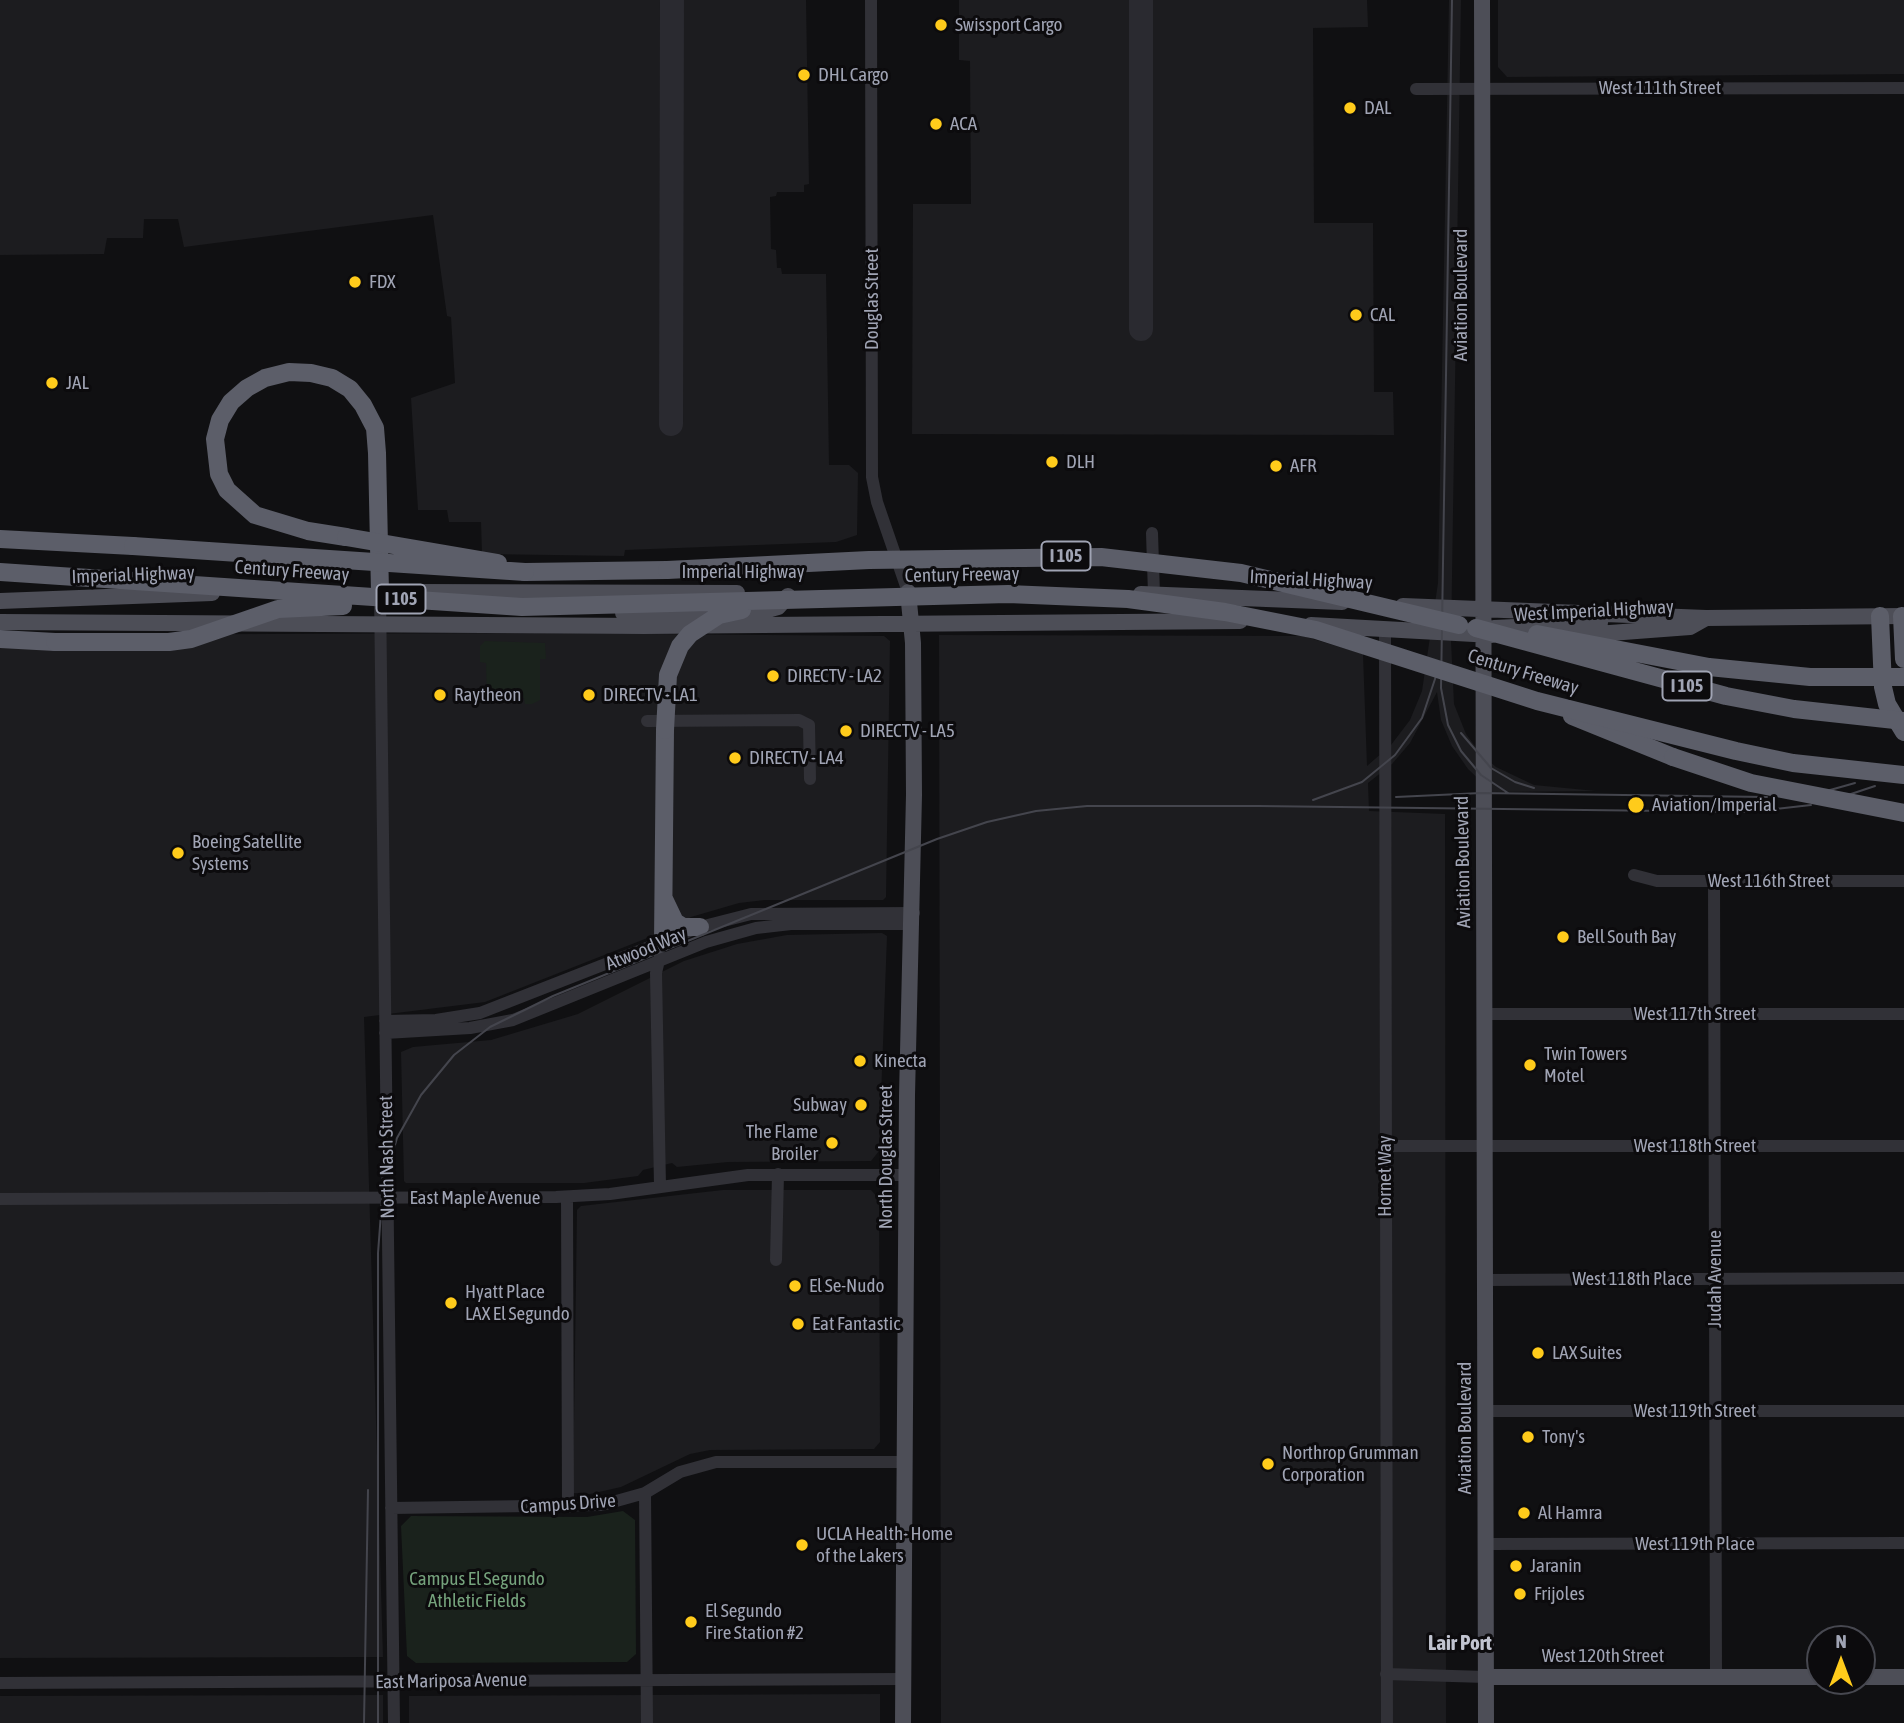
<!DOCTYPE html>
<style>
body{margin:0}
#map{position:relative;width:1904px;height:1723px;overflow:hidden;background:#101012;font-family:"Asap Condensed",sans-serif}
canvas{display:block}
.north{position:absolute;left:1806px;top:1625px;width:70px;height:70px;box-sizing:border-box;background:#0c0b0d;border:2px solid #474850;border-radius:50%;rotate:0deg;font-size:19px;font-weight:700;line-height:28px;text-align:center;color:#a0a4b4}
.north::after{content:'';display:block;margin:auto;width:24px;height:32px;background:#ffcb1b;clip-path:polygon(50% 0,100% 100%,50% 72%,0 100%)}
</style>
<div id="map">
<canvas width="1904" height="1723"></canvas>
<div class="north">N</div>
</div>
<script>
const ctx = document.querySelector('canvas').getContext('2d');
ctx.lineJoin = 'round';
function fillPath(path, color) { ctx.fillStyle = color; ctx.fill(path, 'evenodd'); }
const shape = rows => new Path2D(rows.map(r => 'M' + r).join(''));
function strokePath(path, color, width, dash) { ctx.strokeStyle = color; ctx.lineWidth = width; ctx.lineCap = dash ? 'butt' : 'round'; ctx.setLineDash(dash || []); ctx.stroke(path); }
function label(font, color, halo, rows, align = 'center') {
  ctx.font = font + ' "Asap Condensed",sans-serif'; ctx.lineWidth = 6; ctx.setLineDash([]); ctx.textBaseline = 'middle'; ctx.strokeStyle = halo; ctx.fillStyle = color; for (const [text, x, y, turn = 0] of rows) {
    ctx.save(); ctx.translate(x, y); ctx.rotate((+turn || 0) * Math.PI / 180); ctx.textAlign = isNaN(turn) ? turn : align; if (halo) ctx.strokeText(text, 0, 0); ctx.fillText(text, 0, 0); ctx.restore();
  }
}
fillPath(shape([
 [0,0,806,0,809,184,804,185,804,192,777,192,776,196,770,197,771,249,776,250,777,268,781,268,782,274,826,274,829,465,849,465,858,473,857,535,836,542,625,550,624,556,482,554,481,522,449,522,447,510,418,510,411,398,455,383,451,317,447,316,433,215,184,247,178,219,144,219,143,238,107,238,104,254,0,255],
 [959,0,1367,0,1368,27,1313,28,1314,223,1373,223,1374,392,1393,392,1394,435,912,434,913,204,971,204,970,61,959,60],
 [1449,0,1461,0,1451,641,1454,704,1466,734,1480,753,1496,767,1534,785,1596,791,1492,792,1468,769,1452,746,1441,720,1437,692,1410,743,1392,764,1368,783,1369,811,1445,814,1446,1723,941,1723,939,635,1303,636,1363,654,1367,766,1391,745,1410,720,1422,691,1438,583],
 [1498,0,1904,0,1904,74,1507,77,1498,67],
 [535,633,884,636,890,641,886,897,883,900,765,900,739,903,691,917,655,935,485,1002,364,1017,383,1657,0,1658,0,635],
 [882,933,887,936,879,1151,871,1161,728,1162,677,1167,672,1163,643,1170,638,1176,584,1183,406,1183,404,1181,401,1052,413,1047,491,1040,578,1014,684,961,737,944,787,935],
 [723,1190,871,1190,879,1199,880,1442,874,1449,710,1450,690,1454,621,1487,590,1494,573,1493,577,1210,581,1206],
 [880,1694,880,1723,409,1723,409,1696],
 [383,1695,383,1723,0,1723,0,1696]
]), '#1c1c1f');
fillPath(shape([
 [485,641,545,643,546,659,540,659,540,700,532,704,525,704,524,698,501,699,501,704,487,700,486,663,480,662,480,646],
 [623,1511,635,1520,636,1654,627,1662,416,1663,407,1656,401,1526,411,1516,587,1517]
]), '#1a221c');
strokePath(shape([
 [1141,0,1141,329],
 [671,424,672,0]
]), '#2a2a30', 24);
strokePath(shape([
 [871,0,872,477,877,502,908,592],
 [1416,89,1904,88],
 [1152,533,1154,594],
 [380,592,394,1723],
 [1385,629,1387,1723],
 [647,721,799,720,809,725,810,779],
 [1634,875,1657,881,1904,881],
 [1714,881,1716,1677],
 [660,956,656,973,660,1186],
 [1485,1014,1904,1014],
 [385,1021,436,1020,480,1013,700,927,751,914,914,913],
 [385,1033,470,1028,513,1020,706,942,756,928,791,924,913,924],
 [1385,1146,1904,1146],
 [567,1197,568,1507],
 [0,1199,556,1197,610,1194,748,1175,907,1175],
 [776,1260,778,1174],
 [1486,1280,1904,1278],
 [1486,1411,1904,1411],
 [645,1493,647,1723],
 [391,1508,602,1505,645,1493,680,1472,716,1462,904,1462],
 [1486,1544,1904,1543],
 [1386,1674,1486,1677],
 [0,1683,903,1679]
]), '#313137', 12);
strokePath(shape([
 [1482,0,1486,1723],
 [413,592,737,593],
 [1141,594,1342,602],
 [0,601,212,593],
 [1403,606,1706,618,1904,616],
 [623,613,760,612,778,607,788,596],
 [0,622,644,626,1240,621],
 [1311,625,1492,635],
 [1488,632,1494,628,1600,623],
 [1570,636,1690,627,1706,618],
 [1486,1677,1820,1677],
 [1862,1677,1904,1677],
 [903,1723,907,1095,914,795,913,643,908,592]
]), '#4d4e57', 16);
strokePath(shape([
 [346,537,308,531,255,515,227,490,219,474,215,439,220,420,231,402,247,388,265,378,289,372,311,373,332,378,350,389,363,405,375,428,377,453,380,592],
 [0,539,133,546],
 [525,572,667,570],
 [1880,616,1883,687,1887,704,1904,732],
 [1902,616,1904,659],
 [0,639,55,642],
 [1572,716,1673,757],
 [664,899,675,922,683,927,700,927],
 [663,942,665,730]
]), '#5c5e69', 18);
strokePath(shape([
 [1452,0,1441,688,1448,725,1461,751,1481,775,1508,793],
 [1461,733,1491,768,1515,782,1534,788],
 [1823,792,1855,783],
 [1848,795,1875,786],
 [1396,797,1481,793,1767,797],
 [1313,800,1362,782,1395,755,1422,718,1436,676],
 [364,1723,368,1490],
 [378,1723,378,1253,383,1186,397,1138,421,1095,454,1055,490,1027,553,996,937,839,987,822,1036,811,1087,806,1258,806,1749,812,1811,805]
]), '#44454d', 2);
strokePath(shape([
 [346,537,498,563],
 [133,546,525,572],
 [667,570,869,560,1101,557,1241,573,1459,625],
 [0,572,522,607,1008,594,1128,599,1225,612,1316,630,1537,701,1736,751,1793,763,1904,775],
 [1476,628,1726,696,1794,709,1904,721],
 [1537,634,1709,667,1810,677,1904,677],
 [55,642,169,642,191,639,278,609,343,606],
 [665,730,668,675,680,646,690,634,719,615,742,610],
 [1673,757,1751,783,1904,813]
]), '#5c5e69', 18);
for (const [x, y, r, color] of [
 [941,25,7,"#ffcb1b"],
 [804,75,7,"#ffcb1b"],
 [1350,108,7,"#ffcb1b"],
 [936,124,7,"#ffcb1b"],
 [355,282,7,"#ffcb1b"],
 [1356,315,7,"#ffcb1b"],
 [52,383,7,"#ffcb1b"],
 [1052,462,7,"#ffcb1b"],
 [1276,466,7,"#ffcb1b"],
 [773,676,7,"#ffcb1b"],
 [440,695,7,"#ffcb1b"],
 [589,695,7,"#ffcb1b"],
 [846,731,7,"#ffcb1b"],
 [735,758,7,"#ffcb1b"],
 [1636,805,9,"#ffcb1b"],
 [178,853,7,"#ffcb1b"],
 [1563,937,7,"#ffcb1b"],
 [860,1061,7,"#ffcb1b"],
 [1530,1065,7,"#ffcb1b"],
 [861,1105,7,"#ffcb1b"],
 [832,1143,7,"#ffcb1b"],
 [795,1286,7,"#ffcb1b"],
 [451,1303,7,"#ffcb1b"],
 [798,1324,7,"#ffcb1b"],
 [1538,1353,7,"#ffcb1b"],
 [1528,1437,7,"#ffcb1b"],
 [1268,1464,7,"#ffcb1b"],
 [1524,1513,7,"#ffcb1b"],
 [802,1545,7,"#ffcb1b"],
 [1516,1566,7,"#ffcb1b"],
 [1520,1594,7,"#ffcb1b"],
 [691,1622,7,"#ffcb1b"]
]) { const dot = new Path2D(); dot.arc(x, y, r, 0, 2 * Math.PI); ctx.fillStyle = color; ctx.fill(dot); strokePath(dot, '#0c0b0d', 2.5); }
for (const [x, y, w] of [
 [1066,556,49],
 [401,599,49],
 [1687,686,49]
]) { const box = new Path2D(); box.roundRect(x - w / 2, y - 14.5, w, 29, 5); ctx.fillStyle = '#0c0b0d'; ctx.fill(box); strokePath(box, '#a0a4b4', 2); }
label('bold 18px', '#a0a4b4', null, [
 ["I 105",1066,556],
 ["I 105",401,599],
 ["I 105",1687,686]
]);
label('19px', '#a0a4b4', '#0c0b0d', [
 ["Swissport Cargo",955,25],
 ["DHL Cargo",818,75],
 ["DAL",1364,108],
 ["ACA",950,124],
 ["FDX",369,282],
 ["CAL",1370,315],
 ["JAL",66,383],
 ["DLH",1066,462],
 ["AFR",1290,466],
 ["DIRECTV - LA2",787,676],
 ["Raytheon",454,695],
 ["DIRECTV - LA1",603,695],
 ["DIRECTV - LA5",860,731],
 ["DIRECTV - LA4",749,758],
 ["Aviation/Imperial",1652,805],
 ["Boeing Satellite",192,842],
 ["Systems",192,864],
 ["Bell South Bay",1577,937],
 ["Twin Towers",1544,1054],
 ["Motel",1544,1076],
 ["Kinecta",874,1061],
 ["Subway",847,1105,"right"],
 ["The Flame",818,1132,"right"],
 ["Broiler",818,1154,"right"],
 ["El Se-Nudo",809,1286],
 ["Hyatt Place",465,1292],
 ["LAX El Segundo",465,1314],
 ["Eat Fantastic",812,1324],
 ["LAX Suites",1552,1353],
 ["Tony's",1542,1437],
 ["Northrop Grumman",1282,1453],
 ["Corporation",1282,1475],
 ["Al Hamra",1538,1513],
 ["UCLA Health- Home",816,1534],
 ["of the Lakers",816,1556],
 ["Jaranin",1530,1566],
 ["Frijoles",1534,1594],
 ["El Segundo",705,1611],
 ["Fire Station #2",705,1633]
], 'left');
label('19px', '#a0a4b4', '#0c0b0d', [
 ["West 111th Street",1660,88],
 ["Aviation Boulevard",1461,295,-90],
 ["Douglas Street",872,299,-90],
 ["Century Freeway",292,571,4],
 ["Imperial Highway",743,572],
 ["Imperial Highway",133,575,-2],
 ["Century Freeway",962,575,-1],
 ["Imperial Highway",1311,580,3],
 ["West Imperial Highway",1594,611,-3],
 ["Century Freeway",1523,672,17],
 ["Aviation Boulevard",1463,862,-91],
 ["West 116th Street",1769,881],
 ["Atwood Way",646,949,-22],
 ["West 117th Street",1695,1014],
 ["West 118th Street",1695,1146],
 ["North Nash Street",387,1157,-91],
 ["North Douglas Street",886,1157,-90],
 ["Hornet Way",1385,1176,-90],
 ["East Maple Avenue",475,1198],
 ["West 118th Place",1632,1279],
 ["Judah Avenue",1715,1279,-90],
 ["West 119th Street",1695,1411],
 ["Aviation Boulevard",1465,1428,-90],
 ["Campus Drive",568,1504,-4],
 ["West 119th Place",1695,1544],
 ["West 120th Street",1603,1656],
 ["East Mariposa Avenue",451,1681,-1]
]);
label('19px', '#75a27c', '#0c0b0d', [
 ["Campus El Segundo",477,1579],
 ["Athletic Fields",477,1601]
]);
label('bold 21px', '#c1c4d0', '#0c0b0d', [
 ["Lair Port",1460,1643]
]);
</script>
